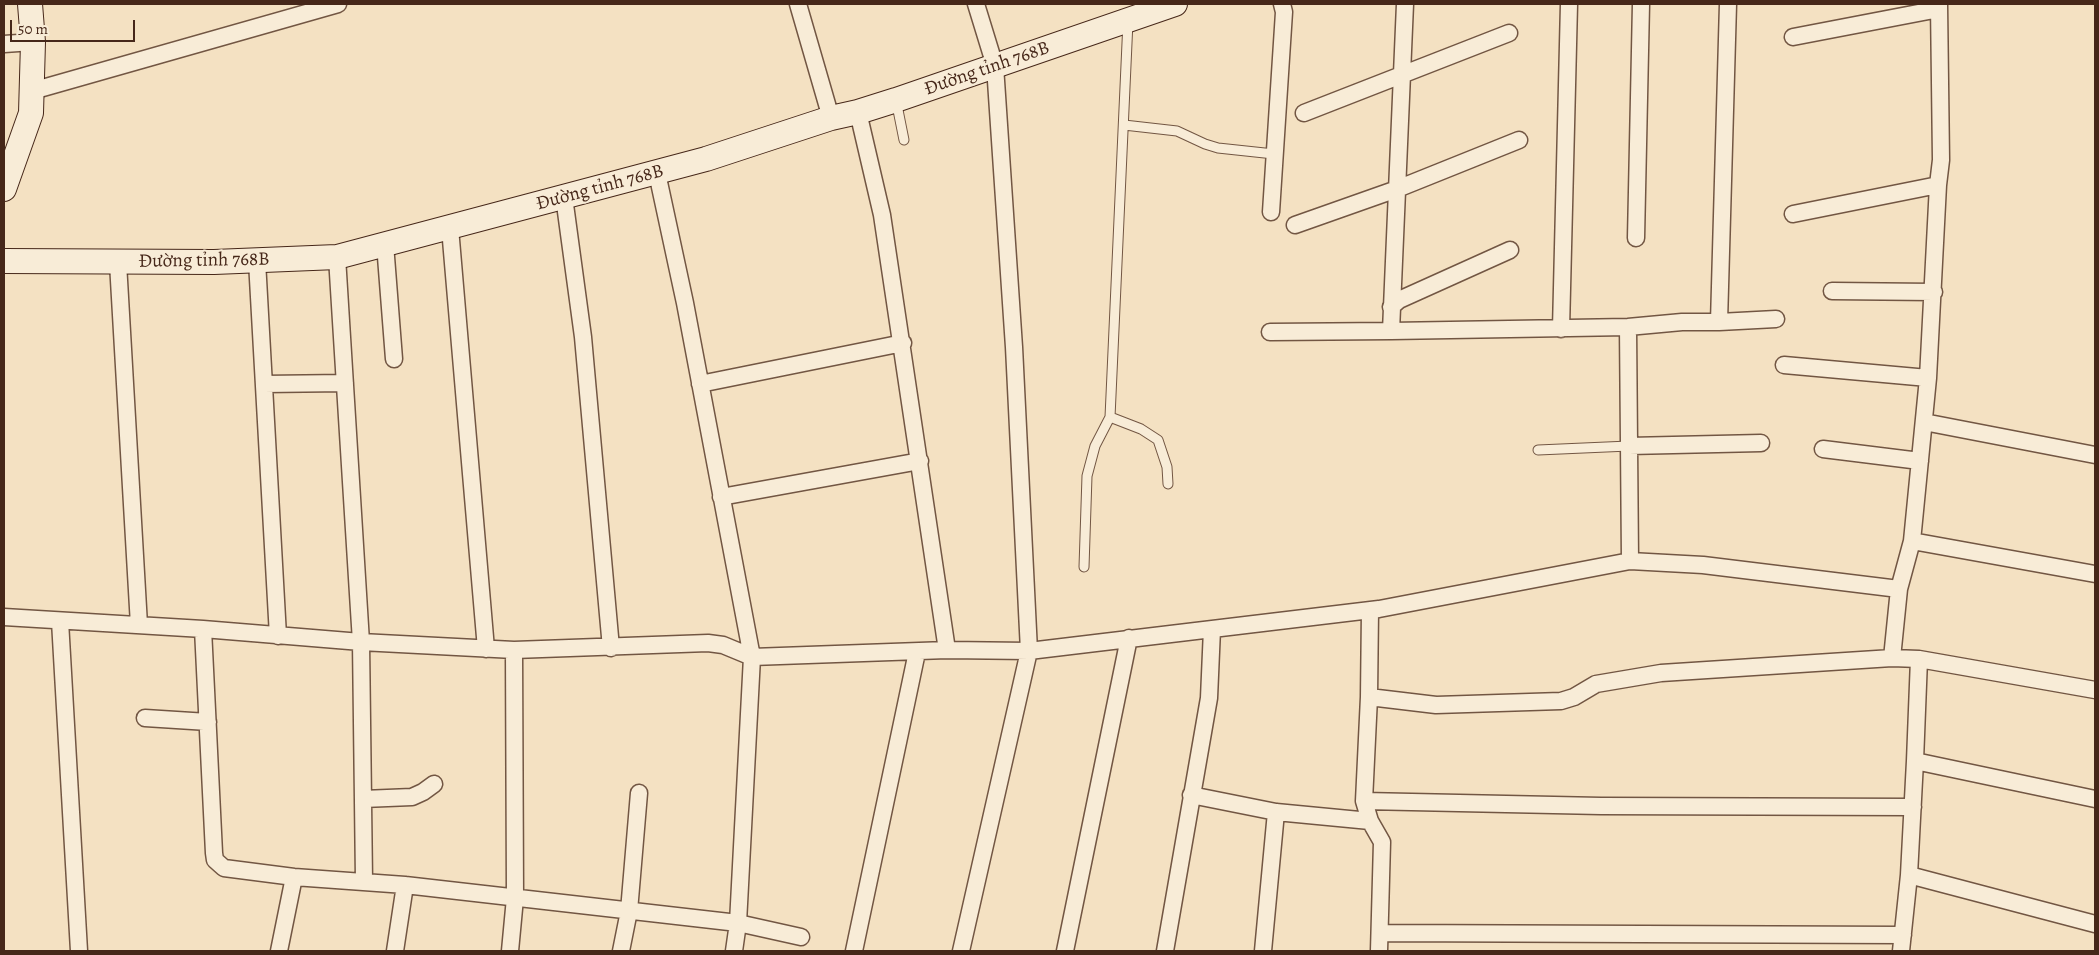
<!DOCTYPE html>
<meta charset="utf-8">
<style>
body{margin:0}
#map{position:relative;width:2099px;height:955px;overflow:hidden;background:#f4e1c2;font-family:Alegreya,serif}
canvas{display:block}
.frame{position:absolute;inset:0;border:5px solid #462719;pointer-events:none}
.scale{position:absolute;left:10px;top:20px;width:125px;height:22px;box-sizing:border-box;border:2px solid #462719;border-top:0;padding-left:6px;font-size:15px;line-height:18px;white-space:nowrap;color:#462719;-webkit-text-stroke:4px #f8ecd7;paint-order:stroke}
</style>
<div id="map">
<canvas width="2099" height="955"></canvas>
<div class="frame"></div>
<div class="scale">50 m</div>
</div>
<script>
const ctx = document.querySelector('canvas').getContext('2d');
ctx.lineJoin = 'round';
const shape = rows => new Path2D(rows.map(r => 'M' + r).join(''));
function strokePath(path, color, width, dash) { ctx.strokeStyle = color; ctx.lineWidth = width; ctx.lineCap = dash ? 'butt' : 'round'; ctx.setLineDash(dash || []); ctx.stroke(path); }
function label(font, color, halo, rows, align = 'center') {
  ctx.font = font + ' Alegreya,serif'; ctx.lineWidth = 4; ctx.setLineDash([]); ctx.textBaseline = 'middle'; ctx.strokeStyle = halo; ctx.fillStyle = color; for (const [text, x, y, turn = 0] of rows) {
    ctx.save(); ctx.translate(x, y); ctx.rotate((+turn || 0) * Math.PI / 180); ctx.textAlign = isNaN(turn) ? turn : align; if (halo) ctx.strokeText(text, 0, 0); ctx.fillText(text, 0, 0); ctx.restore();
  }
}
const lane = shape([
 [896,100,904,140],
 [1124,125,1177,131,1205,144,1218,148,1274,154],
 [1110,417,1141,429,1158,440,1167,467,1168,484],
 [1538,450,1629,446],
 [1084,567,1087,476,1095,446,1110,417,1128,21]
]);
const street = shape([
 [798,4,831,118],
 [1405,4,1391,331,1628,327,1682,322,1719,322,1728,4],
 [1793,37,1939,9],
 [4,44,33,42],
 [32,91,338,4],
 [858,112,882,215,947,650],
 [1304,113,1509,33],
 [657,173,685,303,752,657,738,923,734,951],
 [564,197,583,337,611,648],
 [1271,212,1284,12,1282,4],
 [1793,214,1938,185],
 [1295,225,1397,189,1519,140],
 [450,228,486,649],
 [1636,238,1641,4],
 [385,244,394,359],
 [337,257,361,642,364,881],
 [257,261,278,636],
 [118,263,139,625],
 [1832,291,1934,292],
 [1391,307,1399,300,1510,250],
 [1719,322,1776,319],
 [1628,327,1630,561],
 [1561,329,1569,4],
 [1270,332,1391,331],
 [1784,365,1928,378],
 [264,384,345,383],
 [700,384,903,343],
 [1924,422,2095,455],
 [1629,446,1761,443],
 [1823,449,1920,461],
 [721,497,920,461],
 [1912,541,2095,574],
 [1370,610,1369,697,1364,801,1370,821,1382,842,1379,951],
 [4,617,203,629,361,642,514,650,708,643,723,645,752,657,947,650,1029,651,1379,609,1630,561,1703,565,1899,589],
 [60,621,79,951],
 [203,629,214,853,215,860,224,868,294,877,405,885,738,923,801,937],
 [1892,658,1899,589,1912,541,1928,378,1938,185,1941,160,1939,4],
 [1919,659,1915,761,2095,799],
 [1369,697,1436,705,1561,701,1574,697,1596,684,1661,673,1892,658,1919,659,2095,690],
 [145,718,208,722],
 [1191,795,1276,812,1370,821],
 [363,799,412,797,423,792,434,784],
 [1364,801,1601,806,1913,807],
 [1909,875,2095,924],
 [1380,933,1903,935],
 [279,951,294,877],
 [395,951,405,885],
 [510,951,515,898,514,650],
 [621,951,629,911,639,793],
 [854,951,917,652],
 [961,951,1029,651,1014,347,995,66,976,4],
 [1065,951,1129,638],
 [1165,951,1209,698,1212,629],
 [1263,951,1276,812],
 [1901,951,1909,875,1915,761]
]);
const secondary = shape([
 [4,189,31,113,33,42,30,4],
 [4,261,214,262,337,257,706,159,831,118,858,112,896,100,1175,4]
]);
strokePath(lane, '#725643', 11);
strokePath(street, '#725643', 19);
strokePath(secondary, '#462719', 26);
strokePath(lane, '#f8ecd7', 9);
strokePath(street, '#f8ecd7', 16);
strokePath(secondary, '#f8ecd7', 24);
label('19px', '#462719', '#f8ecd7', [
 ["Đường tỉnh 768B",987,69,-19],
 ["Đường tỉnh 768B",600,188,-15],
 ["Đường tỉnh 768B",204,261,-1]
]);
</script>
